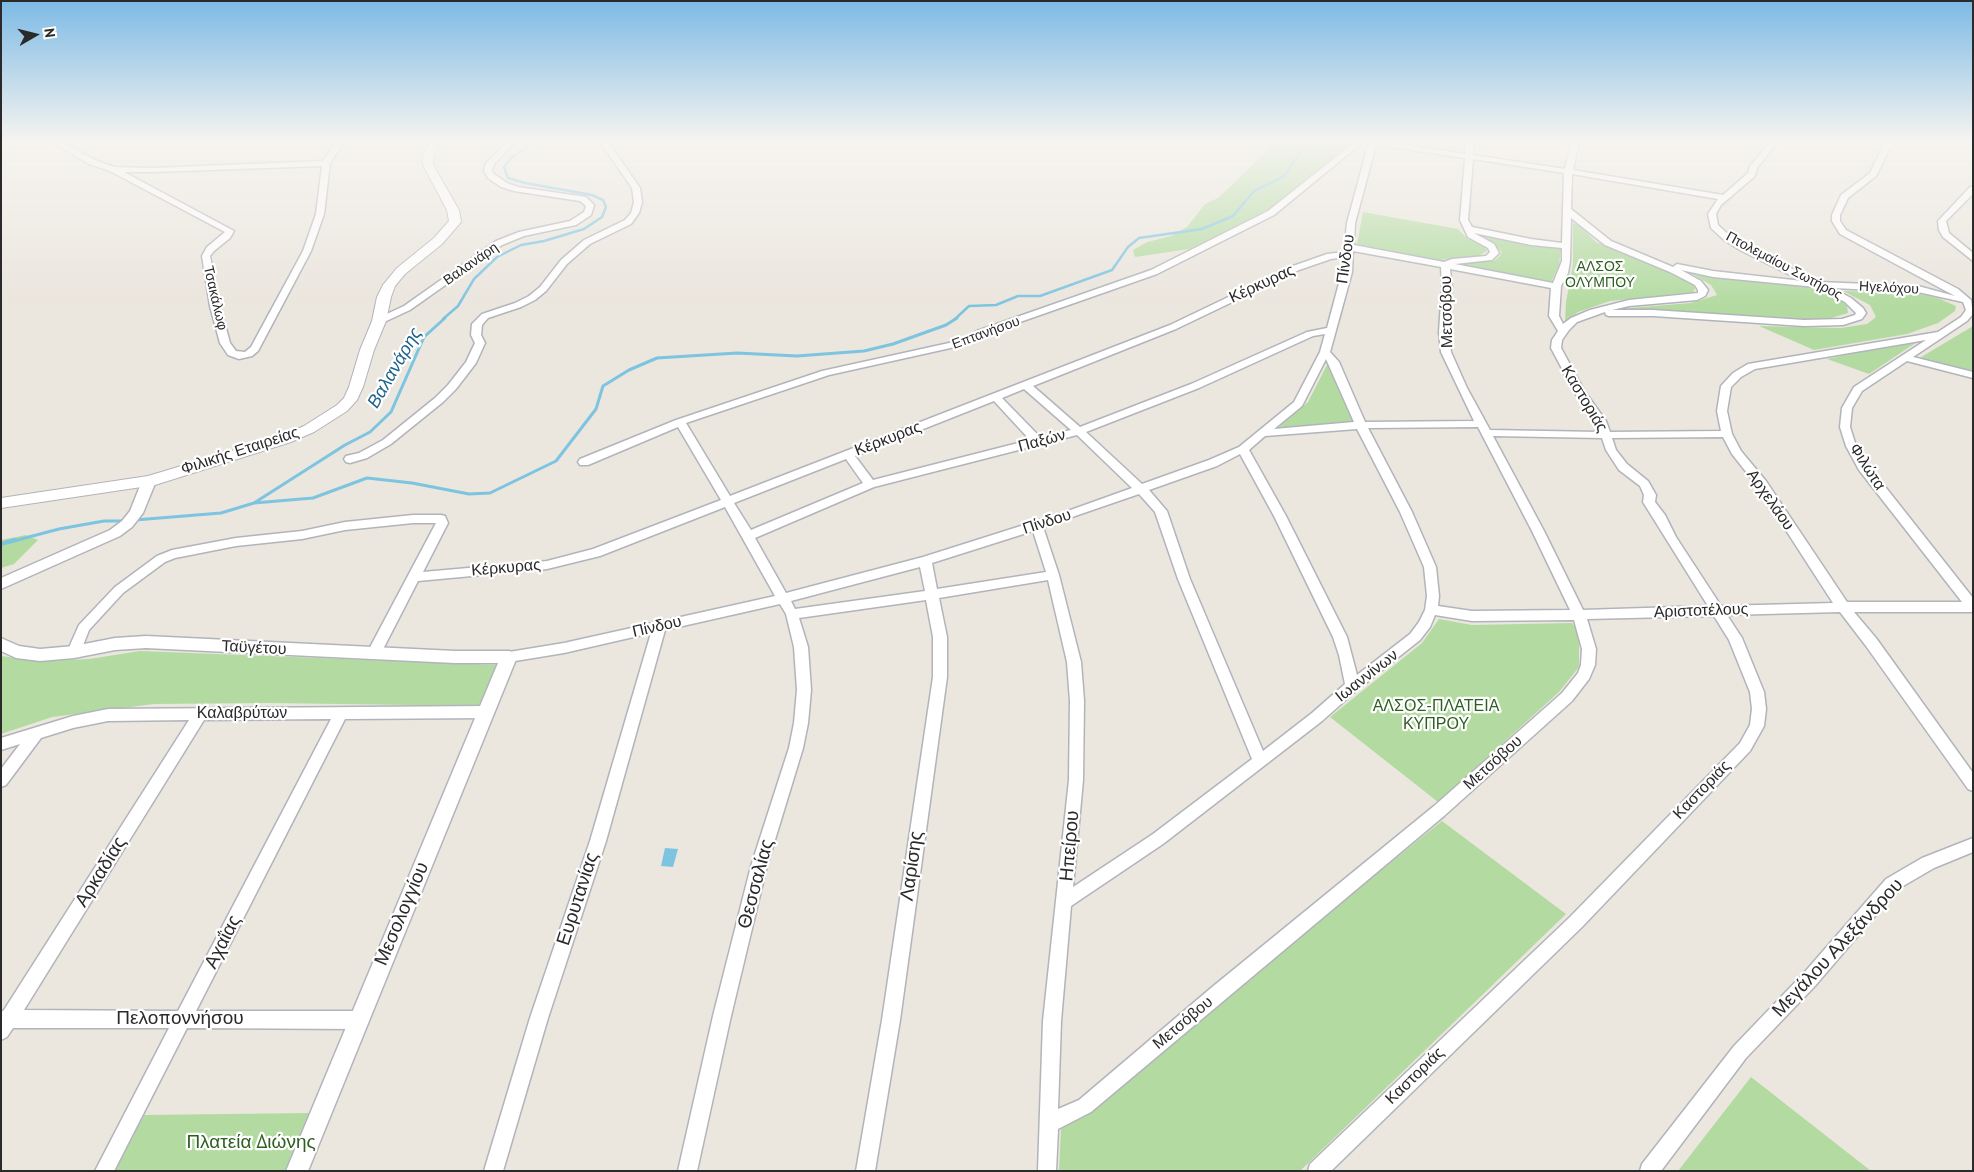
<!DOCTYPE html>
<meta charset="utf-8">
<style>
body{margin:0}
#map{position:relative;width:1974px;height:1172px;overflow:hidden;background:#ebe6de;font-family:"PT Sans",sans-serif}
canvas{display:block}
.frame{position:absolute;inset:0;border:2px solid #2a2a2a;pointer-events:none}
.north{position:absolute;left:10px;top:10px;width:50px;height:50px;-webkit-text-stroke:4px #fff;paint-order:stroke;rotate:82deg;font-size:14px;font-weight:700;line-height:20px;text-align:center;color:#2a2a2a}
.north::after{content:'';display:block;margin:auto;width:18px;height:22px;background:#2a2a2a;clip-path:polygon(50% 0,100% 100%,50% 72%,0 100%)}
</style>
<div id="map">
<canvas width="1974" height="1172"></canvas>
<div class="frame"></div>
<div class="north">N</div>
</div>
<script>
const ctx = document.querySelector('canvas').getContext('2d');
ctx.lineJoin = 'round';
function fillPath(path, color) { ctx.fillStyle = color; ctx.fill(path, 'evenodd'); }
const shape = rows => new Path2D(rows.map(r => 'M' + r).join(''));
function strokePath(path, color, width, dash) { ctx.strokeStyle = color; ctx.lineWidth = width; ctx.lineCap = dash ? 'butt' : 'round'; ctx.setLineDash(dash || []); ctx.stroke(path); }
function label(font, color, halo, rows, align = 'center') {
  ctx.font = font + ' "PT Sans",sans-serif'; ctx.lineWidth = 4.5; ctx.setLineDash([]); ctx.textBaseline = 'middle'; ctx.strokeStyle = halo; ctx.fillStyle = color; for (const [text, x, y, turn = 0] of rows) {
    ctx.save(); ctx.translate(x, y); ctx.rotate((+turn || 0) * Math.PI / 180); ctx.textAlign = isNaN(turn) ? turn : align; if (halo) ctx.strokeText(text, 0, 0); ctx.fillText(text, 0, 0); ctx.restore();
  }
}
fillPath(shape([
 [1270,142,1353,142,1282,201,1256,216,1189,249,1135,257,1133,250,1147,242,1171,236,1187,227,1205,204,1218,198,1267,151],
 [1363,212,1458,229,1468,239,1484,246,1487,251,1478,256,1439,260,1357,244],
 [1573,223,1580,226,1596,242,1678,276,1692,283,1695,288,1693,293,1610,301,1578,312,1565,322,1566,302,1573,264],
 [1481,234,1561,249,1559,265,1551,282,1459,264,1494,261,1500,256,1502,252,1497,247,1477,237],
 [1691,273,1815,288,1838,298,1847,306,1848,313,1824,320,1790,320,1617,309,1691,303,1717,295,1711,285],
 [1843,291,1918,293,1938,298,1956,306,1955,311,1938,323,1907,334,1814,350,1759,326,1841,328,1867,324,1876,317,1870,305],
 [1973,326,1973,371,1918,359],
 [1917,342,1869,374,1827,359,1893,345],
 [1330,364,1356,423,1278,428,1308,402,1327,365],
 [26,535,38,540,14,564,1,568,1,540],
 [1439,619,1472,625,1572,623,1579,631,1579,667,1559,692,1438,802,1330,717,1422,643],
 [140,651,496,665,481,706,268,703,154,704,52,717,1,734,1,656,41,661,89,659],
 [1442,821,1566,914,1300,1171,1059,1171,1061,1129],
 [1751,1077,1871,1171,1678,1171],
 [312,1113,287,1171,115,1171,144,1115]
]), '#b3dba1');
fillPath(shape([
 [665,848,678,849,673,867,661,866]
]), '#7dc4e1');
strokePath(shape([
 [443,319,458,306,474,279,497,257,521,245,544,241,584,229,602,217,606,207,603,200,592,195,525,183,508,178,504,167,511,158,536,142],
 [955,319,969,306,996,305,1018,296,1040,296,1112,270,1128,247,1139,238,1202,229,1233,216,1254,191,1283,177,1308,142]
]), '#7dc4e1', 2.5);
strokePath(shape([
 [254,503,313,498,367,478,412,483,469,494,490,493,556,461,596,409,603,386,629,370,657,358,737,353,797,356,864,351,893,344,946,325,957,318],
 [135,520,221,513,254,503,345,445,370,432,391,412,424,337,445,318],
 [10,542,59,529,104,521,125,521]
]), '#7dc4e1', 3);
strokePath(shape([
 [1,544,15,540]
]), '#7dc4e1', 4);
const minor = shape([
 [52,142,61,142,95,160,114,167,152,168,323,161,336,142,344,142,330,163,324,214,311,251,258,351,252,356,239,359,228,355,220,343,210,306,202,256,207,247,225,232,110,171,89,164,52,142],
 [322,166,316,214,303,251,251,347,245,352,236,351,230,343,220,306,210,256,214,251,230,238,234,231,124,172,152,172,322,166],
 [508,142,516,142,494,164,492,171,494,174,507,183,518,187,586,197,594,205,591,215,576,225,524,236,502,245,410,310,382,323,376,323,376,319,404,306,496,241,519,232,570,221,584,212,586,206,580,201,514,191,501,187,488,178,484,171,486,163,508,142],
 [600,142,608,142,640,188,642,202,639,213,631,224,590,244,567,264,546,291,535,300,521,307,488,318,482,325,481,335,485,343,476,363,456,389,443,402,391,444,367,458,350,463,346,462,344,459,346,456,359,453,383,440,435,398,448,385,466,362,475,343,471,335,472,324,482,314,515,303,529,296,540,287,561,260,584,240,625,220,631,213,634,202,632,188,600,142],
 [1355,142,1363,142,1274,215,1157,274,983,335,964,345,829,375,686,423,730,496,1170,325,1293,266,1327,254,1344,252,1347,223,1369,142,1387,142,1465,154,1466,142,1474,142,1473,155,1565,169,1571,142,1579,142,1573,170,1723,195,1748,173,1750,166,1770,142,1778,142,1757,168,1755,176,1721,205,1716,214,1718,225,1730,236,1746,246,1819,282,1918,286,1955,296,1840,234,1832,221,1832,215,1841,195,1870,173,1885,142,1893,142,1876,176,1848,198,1840,215,1840,221,1846,230,1958,289,1971,300,1973,314,1967,321,1913,357,1973,372,1973,378,1907,361,1862,391,1852,408,1850,427,1856,446,1868,465,1973,598,1973,612,1854,612,1876,638,1973,773,1973,791,1968,789,1866,646,1840,612,1727,615,1742,638,1764,692,1766,709,1764,726,1750,751,1582,927,1331,1171,1308,1171,1310,1164,1570,917,1740,743,1750,725,1752,709,1750,692,1729,640,1714,616,1587,619,1596,649,1595,665,1589,679,1572,701,1444,816,1091,1112,1058,1129,1056,1171,1038,1171,1043,1021,1069,780,1070,701,1067,662,1048,580,939,598,947,637,947,677,900,1020,875,1171,856,1171,882,1020,933,677,933,637,926,600,799,618,808,647,811,690,808,723,803,748,767,866,731,1016,697,1171,678,1171,713,1016,751,866,789,748,794,723,797,690,794,647,786,614,780,604,665,630,606,841,548,1018,503,1171,484,1171,530,1018,590,841,651,633,564,653,509,662,504,661,502,657,504,653,509,652,564,643,775,596,725,507,600,556,547,569,418,581,379,657,374,658,369,657,367,653,436,523,413,523,345,530,302,539,236,546,175,558,165,562,123,593,89,630,79,656,69,656,67,652,79,625,115,587,157,556,172,550,236,538,302,531,345,522,413,515,441,515,445,516,448,523,423,572,547,561,593,549,721,500,678,427,588,465,580,465,578,462,580,459,676,420,822,371,958,341,977,331,1151,270,1268,211,1355,142],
 [1376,145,1465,158,1460,220,1468,237,1488,248,1490,252,1486,256,1452,259,1444,262,1354,245,1355,223,1376,145],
 [1473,159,1564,173,1562,243,1531,239,1472,227,1468,220,1473,159],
 [1572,174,1718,199,1708,214,1711,228,1724,240,1740,250,1802,281,1713,271,1677,264,1673,267,1611,241,1571,209,1572,174],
 [1571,218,1605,245,1670,272,1695,285,1698,290,1698,293,1629,300,1590,310,1571,318,1563,324,1559,316,1561,286,1568,273,1570,261,1571,218],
 [1474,233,1531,245,1562,248,1562,261,1553,283,1455,264,1492,260,1499,253,1494,244,1474,233],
 [1353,251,1441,267,1442,287,1439,332,1441,352,1474,421,1365,422,1339,362,1330,352,1352,272,1353,251],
 [1344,257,1342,272,1327,328,1307,332,1191,384,1080,427,1033,386,1176,329,1299,270,1331,259,1344,257],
 [1450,269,1551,288,1549,316,1558,331,1552,340,1551,348,1575,393,1596,421,1599,432,1490,430,1467,388,1451,352,1449,332,1452,287,1450,269],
 [1681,270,1713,277,1816,287,1845,302,1856,313,1855,315,1842,319,1804,320,1653,310,1612,310,1629,306,1697,300,1705,296,1708,290,1701,281,1681,270],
 [1832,288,1918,292,1963,302,1966,310,1961,317,1938,332,1748,364,1733,373,1721,386,1717,411,1721,431,1610,432,1606,421,1585,392,1561,348,1562,340,1569,330,1577,322,1605,312,1606,315,1609,316,1653,316,1804,326,1843,325,1862,319,1866,313,1863,308,1851,298,1832,288],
 [1325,334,1320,352,1294,402,1239,447,1209,460,1142,484,1086,432,1199,388,1313,336,1325,334],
 [1926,340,1854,387,1842,408,1840,427,1846,446,1859,470,1962,602,1847,602,1766,481,1741,451,1732,434,1727,411,1731,387,1741,377,1755,369,1926,340],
 [1326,359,1354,422,1274,429,1302,406,1326,359],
 [1024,389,1071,430,1040,437,1002,398,1024,389],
 [994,401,1030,440,873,480,855,456,994,401],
 [1478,427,1532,531,1570,610,1472,611,1438,606,1439,596,1436,567,1412,512,1368,428,1478,427],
 [1357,429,1400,512,1424,567,1427,596,1425,610,1419,622,1410,634,1357,675,1347,637,1286,516,1249,450,1265,436,1357,429],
 [1077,435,1132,488,1065,512,923,557,786,593,755,538,874,487,1077,435],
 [1493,436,1602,438,1606,450,1619,470,1640,486,1644,495,1643,502,1708,606,1583,610,1544,531,1493,436],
 [1723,437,1732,454,1758,487,1833,603,1721,606,1676,537,1665,515,1655,502,1656,495,1648,481,1627,464,1616,450,1612,438,1723,437],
 [1240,454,1274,516,1333,637,1339,655,1345,684,1312,713,1263,751,1190,579,1167,511,1149,490,1217,466,1240,454],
 [846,459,863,483,751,530,734,503,846,459],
 [1139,494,1155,512,1178,579,1252,759,1153,834,1073,887,1083,780,1084,701,1081,662,1059,575,1043,527,1139,494],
 [1033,531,1046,572,937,589,932,563,1033,531],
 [920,567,925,591,795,609,791,601,920,567],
 [1435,615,1472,621,1574,620,1582,649,1581,665,1578,673,1562,693,1434,806,1211,988,1079,1100,1058,1109,1061,1021,1071,906,1163,844,1322,721,1357,690,1420,640,1430,627,1435,615],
 [1970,187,1973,187,1973,194,1946,221,1949,233,1973,253,1973,261,1943,237,1939,230,1938,221,1970,187],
 [487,706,492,708,494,712,492,716,487,718,345,719,196,1011,358,1011,364,1014,367,1020,364,1026,358,1029,187,1028,114,1171,95,1171,169,1028,13,1028,7,1037,1,1040,1,1012,4,1010,189,720,108,721,73,728,41,738,6,785,1,787,1,769,20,744,1,750,1,738,73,716,108,709,487,706],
 [331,719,178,1011,24,1010,204,720,331,719],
 [1973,838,1973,852,1934,868,1898,889,1815,986,1746,1058,1661,1171,1640,1171,1642,1164,1734,1046,1803,974,1886,879,1922,858,1973,838]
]);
const tertiary = shape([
 [149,477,154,478,156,481,143,513,132,527,120,536,1,589,1,578,110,530,122,521,130,511,142,481,144,478,149,477],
 [146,636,455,651,509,651,515,653,517,657,308,1171,286,1171,498,663,455,663,146,648,115,650,74,658,40,661,16,658,1,651,1,638,19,646,40,649,74,646,115,638,146,636]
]);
const secondary = shape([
 [429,142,439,142,433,157,433,165,459,210,461,222,442,244,405,274,395,286,391,297,386,321,374,350,363,387,357,400,347,411,314,432,291,442,155,485,1,508,1,498,148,476,281,436,304,426,337,405,344,398,349,387,360,350,372,321,377,297,383,285,397,268,434,238,449,221,447,210,423,165,423,157,429,142]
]);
strokePath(minor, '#b2b4bc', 3);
strokePath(tertiary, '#b2b4bc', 3);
strokePath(secondary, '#b2b4bc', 2);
fillPath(minor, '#fff');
fillPath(tertiary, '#fff');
fillPath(secondary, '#fff');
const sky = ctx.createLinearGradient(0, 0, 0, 306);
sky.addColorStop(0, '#7dbae5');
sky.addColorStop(0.46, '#f6f4f0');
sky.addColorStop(1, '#f6f4f000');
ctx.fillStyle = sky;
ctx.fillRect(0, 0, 1974, 306);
label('14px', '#2a2a2a', '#fff', [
 ["Βαλανάρη",471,264,-35],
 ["Πτολεμαίου Σωτήρος",1784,266,28],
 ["Ηγελόχου",1889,288,3],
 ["Τσακάλωφ",215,298,77],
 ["Επτανήσου",986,333,-20]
]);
label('14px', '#2e5f22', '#fff', [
 ["ΑΛΣΟΣ",1600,267],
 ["ΟΛΥΜΠΟΥ",1600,283]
]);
label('16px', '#2a2a2a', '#fff', [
 ["Πίνδου",1346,259,-82],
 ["Κέρκυρας",1262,284,-25],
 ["Μετσόβου",1447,312,-91],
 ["Καστοριάς",1584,399,59],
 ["Κέρκυρας",888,439,-21],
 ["Παξών",1042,441,-15],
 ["Φιλικής Εταιρείας",240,451,-18],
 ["Φιλώτα",1867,467,57],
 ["Αρχελάου",1770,500,55],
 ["Πίνδου",1047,522,-18],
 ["Κέρκυρας",506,568,-5],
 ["Αριστοτέλους",1701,611,-2],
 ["Πίνδου",657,627,-13],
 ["Ταϋγέτου",254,648,3],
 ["Ιωαννίνων",1367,676,-38],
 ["Καλαβρύτων",242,713],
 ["Μετσόβου",1493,763,-42],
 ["Καστοριάς",1702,790,-46],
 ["Μετσόβου",1183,1023,-40],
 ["Καστοριάς",1415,1076,-44]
]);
label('16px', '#2e5f22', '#fff', [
 ["ΑΛΣΟΣ-ΠΛΑΤΕΙΑ",1436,706],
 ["ΚΥΠΡΟΥ",1436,724]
]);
label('italic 18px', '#1d638c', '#fff', [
 ["Βαλανάρης",395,368,-60]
]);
label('19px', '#2a2a2a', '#fff', [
 ["Ηπείρου",1070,846,-85],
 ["Λαρίσης",912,866,-82],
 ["Αρκαδίας",101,872,-58],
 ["Θεσσαλίας",756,884,-75],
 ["Ευρυτανίας",578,899,-72],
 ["Μεσολογγίου",402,914,-67],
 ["Αχαΐας",223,942,-63],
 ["Μεγάλου Αλεξάνδρου",1838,948,-47],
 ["Πελοποννήσου",180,1019]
]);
label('19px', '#2e5f22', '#fff', [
 ["Πλατεία Διώνης",251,1143]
]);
</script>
